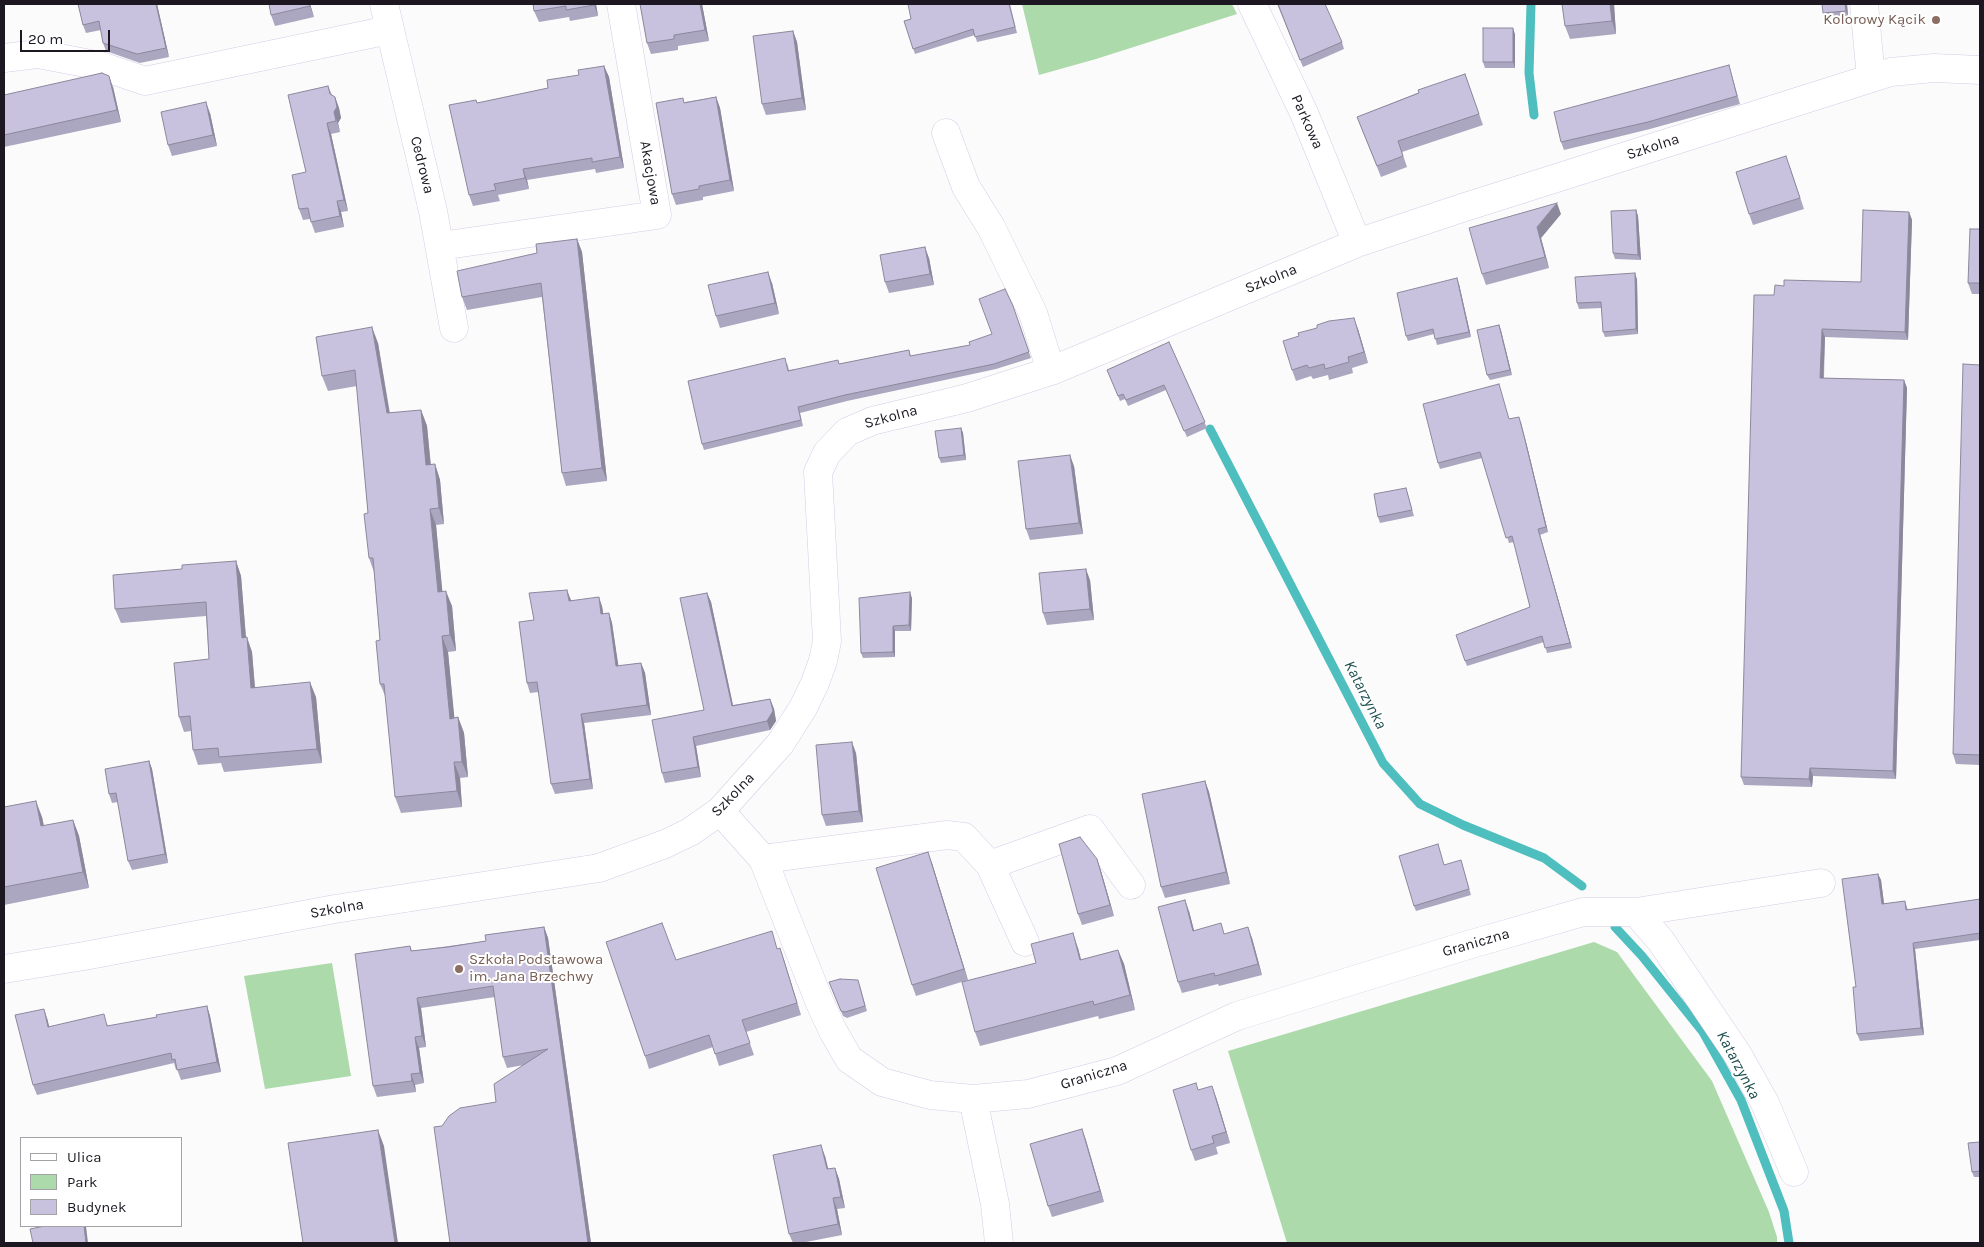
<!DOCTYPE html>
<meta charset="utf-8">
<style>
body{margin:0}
#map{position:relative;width:1984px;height:1247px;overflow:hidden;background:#fbfbfb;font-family:Karla,sans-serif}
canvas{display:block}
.frame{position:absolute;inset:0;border:5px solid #1c1721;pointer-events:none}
.legend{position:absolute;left:20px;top:1137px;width:162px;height:90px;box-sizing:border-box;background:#fff;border:1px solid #a4a2a6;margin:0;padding:6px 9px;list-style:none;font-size:15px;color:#1c1721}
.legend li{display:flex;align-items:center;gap:10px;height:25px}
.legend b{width:25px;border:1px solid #a4a2a6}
.scale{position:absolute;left:20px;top:30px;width:90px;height:22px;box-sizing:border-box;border:2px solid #1c1721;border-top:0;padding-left:6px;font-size:15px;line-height:18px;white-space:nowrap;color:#1c1721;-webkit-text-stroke:4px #fff;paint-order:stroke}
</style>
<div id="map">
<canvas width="1984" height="1247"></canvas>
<div class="frame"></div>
<ul class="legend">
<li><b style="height:6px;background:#fff"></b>Ulica</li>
<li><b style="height:14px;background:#addaab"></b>Park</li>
<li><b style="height:14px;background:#c8c2df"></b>Budynek</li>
</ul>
<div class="scale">20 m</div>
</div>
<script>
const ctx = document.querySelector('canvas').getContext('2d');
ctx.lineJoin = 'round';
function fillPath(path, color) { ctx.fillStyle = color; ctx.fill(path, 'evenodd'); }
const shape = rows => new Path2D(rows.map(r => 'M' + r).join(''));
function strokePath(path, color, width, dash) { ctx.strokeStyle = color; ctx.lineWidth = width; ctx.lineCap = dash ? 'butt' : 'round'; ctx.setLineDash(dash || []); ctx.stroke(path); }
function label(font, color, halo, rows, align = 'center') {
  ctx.font = font + ' Karla,sans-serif'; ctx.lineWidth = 4; ctx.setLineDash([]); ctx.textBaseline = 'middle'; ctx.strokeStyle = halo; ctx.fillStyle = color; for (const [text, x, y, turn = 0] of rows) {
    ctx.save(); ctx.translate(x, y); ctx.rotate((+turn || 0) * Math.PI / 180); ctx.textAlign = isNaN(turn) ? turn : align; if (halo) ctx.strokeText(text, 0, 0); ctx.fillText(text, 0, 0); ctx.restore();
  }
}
fillPath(shape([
 [1022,4,1232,4,1237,14,1096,59,1039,75],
 [1594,942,1617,952,1712,1081,1769,1212,1777,1237,1777,1243,1287,1243,1228,1051],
 [332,963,351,1076,265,1089,244,976]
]), '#addaab');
strokePath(shape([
 [1531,4,1529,73,1534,115],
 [1210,429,1383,763,1420,804,1463,825,1544,858,1582,886],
 [1615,927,1642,956,1703,1032,1741,1100,1784,1211,1789,1243]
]), '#4ebebf', 9);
const minor = shape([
 [384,4,433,211,454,328],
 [1252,4,1304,113,1357,243],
 [1864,4,1871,78],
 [4,58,38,54,101,66,145,81,389,30],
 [946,133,966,187,991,227,1033,313,1051,371],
 [440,246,657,215,621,4],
 [720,811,763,859,820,1003,833,1031,849,1059,882,1082,930,1095,973,1099,1028,1094,1117,1071,1237,1016,1468,945,1583,912,1636,912,1821,883],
 [763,859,947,835,964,837,990,865,1025,942],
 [990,865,1090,829,1131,885],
 [1636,912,1661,941,1738,1055,1765,1103,1794,1172],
 [4,969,84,956,335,909,599,868,665,844,690,832,720,811,780,744,803,708,815,683,823,661,827,641,818,472,827,453,847,432,872,421,967,398,1051,371,1357,243,1462,208,1891,72,1934,68,1980,70],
 [973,1099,995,1204,999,1243]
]);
strokePath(minor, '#d8cae7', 29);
strokePath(minor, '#fff', 28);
fillPath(shape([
 [78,4,157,4,169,57,140,63,106,51,103,43,101,30,86,33,83,25],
 [269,4,310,4,314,17,275,26,271,15],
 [533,4,596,4,598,16,570,21,569,17,539,22,534,11],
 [640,4,702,4,709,41,678,46,678,50,651,54,647,43],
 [1010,4,1017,33,977,42,975,35,915,54,904,21,911,19],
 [1277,4,1342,42,1344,49,1303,67],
 [1562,4,1614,4,1616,34,1570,39,1565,26],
 [1847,4,1848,16,1825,18,1823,13],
 [793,31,797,42,806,110,766,115,762,104],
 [1515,34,1515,68,1485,68,1483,62],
 [1729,65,1740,104,1650,129,1564,150,1561,142],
 [604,66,609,77,624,168,596,173,595,169,527,180,529,189,498,195,500,201,473,206,469,195,478,103,548,88,579,75],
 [1465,74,1483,125,1402,152,1407,167,1381,177,1357,117],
 [328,86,332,95,335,97,339,108,341,118,338,123,340,132,331,134,348,211,341,212,344,227,315,233,310,219,303,220,299,209,306,172],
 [113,87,121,122,4,147,4,95],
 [716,97,720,108,734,191,703,197,703,200,676,205,672,194,685,102],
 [210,113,217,146,172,156,168,145],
 [1790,167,1804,209,1753,225,1749,214],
 [1636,210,1638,216,1641,260,1615,259,1613,253],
 [1909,212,1912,220,1908,340,1825,337,1824,378,1904,380,1907,388,1896,779,1813,776,1812,787,1744,785,1741,777,1774,295,1784,286,1861,282],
 [1561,214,1541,238,1549,268,1486,285,1482,274],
 [1980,229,1980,294,1972,294,1968,283],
 [577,239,582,252,607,481,566,486,562,473,542,297,467,310,462,297,537,253],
 [929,258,934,285,889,293,885,282],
 [1637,279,1638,334,1605,337,1603,332,1602,308,1579,309,1577,303],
 [772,283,779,314,720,328,716,316],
 [1459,284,1471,337,1437,345,1434,334,1408,341,1406,336],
 [1013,306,1031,358,996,369,847,401,800,413,803,426,704,450,702,444,787,363,789,370,839,364,909,350,911,356,970,345,992,334],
 [1499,325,1512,375,1490,380,1487,375],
 [1358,329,1368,363,1352,368,1353,373,1329,380,1328,375,1313,379,1311,376,1296,381,1292,370],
 [1169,342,1207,428,1187,437,1166,390,1128,406,1125,399,1120,401,1107,370],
 [378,343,390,413,421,410,427,426,431,465,435,464,440,480,444,524,436,525,442,591,452,606,456,651,448,652,454,718,458,717,464,733,468,777,460,778,462,807,401,813,395,797,386,698,380,684,380,640,374,572,369,558,368,513,357,386,328,391,322,376],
 [1980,365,1980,765,1956,764,1953,754],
 [1510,419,1521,422,1527,446,1548,532,1540,535,1572,648,1547,653,1544,642,1467,666,1465,661,1530,607,1514,542,1509,543,1482,458,1440,469,1438,463],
 [961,428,963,433,966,460,941,463,939,458],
 [1074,466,1083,534,1030,540,1026,529],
 [1406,488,1414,516,1380,523,1378,517],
 [236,561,241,576,246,637,252,652,255,687,316,697,322,763,224,772,221,763,198,765,193,750,191,731,184,732,179,717,209,659,206,616,121,623,115,609,182,569],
 [1090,580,1094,620,1047,625,1043,613],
 [707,593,711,602,733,705,770,699,774,709,776,721,770,730,696,746,701,777,665,783,662,773,704,710],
 [912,598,911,631,895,631,895,657,863,658,861,653],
 [571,600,602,606,603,614,609,613,612,623,618,666,641,663,645,673,651,715,584,723,593,789,555,794,551,784,539,692,530,693,527,683,534,620],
 [856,753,863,822,826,826,822,815],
 [149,761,152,769,168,863,132,870,128,861,118,802,112,803,109,794],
 [1205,781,1209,792,1230,884,1165,898,1161,887],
 [4,807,42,817,44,826,73,820,79,836,89,888,4,905],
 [1097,859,1101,871,1114,916,1082,925,1078,914],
 [1461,860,1471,895,1416,911,1414,906],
 [932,863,968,980,916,996,912,985],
 [1878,874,1881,880,1884,904,1905,901,1908,910,1980,899,1980,940,1915,949,1924,1035,1860,1041,1857,1034,1856,987],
 [1189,911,1194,931,1225,934,1252,938,1262,975,1219,986,1218,984,1182,993,1178,982],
 [544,927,548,938,591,1243,450,1243,442,1126,496,1102,524,1065,507,1068,503,1057,495,997,421,1008,426,1047,419,1048,424,1083,415,1085,416,1092,377,1097,373,1086,410,946,412,951,486,941],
 [1078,948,1081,960,1118,950,1124,964,1135,1010,1099,1019,1098,1016,980,1046,975,1032,1036,963],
 [778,949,784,960,801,1015,746,1032,754,1055,719,1066,713,1047,649,1069,645,1056,676,960],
 [829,982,860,986,867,1011,847,1018,843,1016],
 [207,1006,210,1016,221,1072,181,1080,177,1069,176,1070,174,1063,37,1095,33,1085,47,1018,49,1027,107,1024,108,1026,157,1017],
 [1198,1090,1216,1097,1230,1143,1216,1147,1218,1154,1195,1161,1191,1150],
 [1082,1129,1104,1202,1052,1217,1048,1206],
 [1980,1142,1980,1177,1974,1177,1972,1172],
 [825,1156,828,1169,835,1168,839,1179,845,1208,837,1209,842,1235,801,1243,793,1243,789,1234]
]), '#aca7c0');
fillPath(shape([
 [156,4,157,4,169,57,166,48],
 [309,4,310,4,314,17],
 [594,4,596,4,598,16,594,5],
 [700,4,702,4,709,41,705,30],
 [1610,4,1614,4,1616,34,1612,21],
 [1845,4,1847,4,1848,16,1846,11],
 [1513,28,1515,34,1515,68,1513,62],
 [793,31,797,42,806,110,802,98],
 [604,66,609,77,624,168,620,157],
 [109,76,113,87,121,122,117,110],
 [335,97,339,108,341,118,338,123,340,132,334,112],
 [716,97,720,108,734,191,730,180],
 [206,102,210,113,217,146,213,135],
 [327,123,331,134,348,211,344,200],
 [523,169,527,180,529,189,525,178],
 [337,201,341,212,344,227,340,216],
 [1557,203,1561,214,1541,238,1549,268,1545,257,1537,227],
 [1636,210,1638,216,1641,260,1638,255],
 [1909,212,1912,220,1908,340,1905,332],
 [577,239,582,252,607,481,602,468],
 [925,247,929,258,934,285,930,274],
 [768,272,772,283,779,314,775,303],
 [1635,273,1637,279,1638,334,1636,329],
 [1457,278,1459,284,1471,337,1469,332],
 [1354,318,1358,329,1368,363,1364,352],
 [1499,325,1501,330,1512,375,1510,370],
 [372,327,378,343,392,429,387,413],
 [1822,329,1825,337,1823,386,1820,378],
 [1904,380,1907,388,1896,779,1893,771],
 [421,410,427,426,432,481,426,465],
 [1519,417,1527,446,1548,532,1546,527],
 [961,428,963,433,966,460,964,455],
 [1070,455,1074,466,1083,534,1079,523],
 [435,464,440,480,444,524,439,508],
 [430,509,436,525,444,608,438,592],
 [1538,529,1540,535,1572,648,1570,643],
 [236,561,241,576,247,652,242,638],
 [1086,569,1090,580,1094,620,1090,609],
 [567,590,571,600,572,610,569,601],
 [446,591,452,606,456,651,450,635],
 [910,592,912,598,911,631,909,625],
 [707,593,711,602,735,715,732,706],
 [599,597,602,606,605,624,601,614],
 [609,613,612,623,620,676,616,666],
 [893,626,895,631,895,657,893,652],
 [442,636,448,652,456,734,450,719],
 [247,637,252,652,256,702,251,688],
 [641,663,645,673,651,715,647,705],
 [310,682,316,697,322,763,317,749],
 [770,699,774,709,776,721,770,730,767,721],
 [581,714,584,723,593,789,590,779],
 [458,717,464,733,468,777,462,762],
 [693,737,696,746,701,777,698,767],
 [852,742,856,753,863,822,859,811],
 [149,761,152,769,168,863,165,854],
 [454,762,460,778,462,807,457,791],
 [1810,768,1813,776,1812,787,1809,779],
 [1205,781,1209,792,1230,884,1226,872],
 [36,801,42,817,47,842,41,826],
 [73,820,79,836,89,888,83,872],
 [928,852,932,863,968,980,964,969],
 [1097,859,1101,871,1114,916,1110,905],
 [1878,874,1881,880,1885,911,1882,904],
 [1185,900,1189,911,1197,942,1193,931],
 [544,927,548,938,591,1243,588,1243],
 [1248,927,1252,938,1262,975,1258,964],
 [1073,933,1078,948,1085,975,1080,960],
 [1913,943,1915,949,1924,1035,1921,1028],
 [780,948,784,960,801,1015,797,1003],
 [1118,950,1124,964,1135,1010,1130,995],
 [417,998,421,1008,426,1047,422,1036],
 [207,1006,210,1016,221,1072,217,1062],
 [44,1009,47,1018,52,1037,48,1027],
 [415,1037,419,1048,424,1083,420,1073],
 [411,1074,415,1085,416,1092,412,1081],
 [1212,1086,1216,1097,1230,1143,1226,1132],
 [1082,1129,1086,1140,1104,1202,1100,1191],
 [378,1130,384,1146,398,1243,395,1243],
 [821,1145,825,1156,831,1180,827,1169],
 [835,1168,839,1179,845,1208,841,1197],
 [833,1198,837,1209,842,1235,838,1224],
 [84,1226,86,1226,88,1243,86,1243]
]), '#8c889c');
const building = shape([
 [78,4,156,4,166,48,137,54,103,43,99,21,83,25,78,4],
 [269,4,309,4,310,6,271,15,269,4],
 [533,4,594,4,594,5,566,10,566,6,534,11,533,4],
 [640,4,700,4,705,30,674,35,674,39,647,43,640,4],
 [908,4,1009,4,1015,27,975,37,973,29,913,49,904,21,911,19,908,4],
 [1278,4,1325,4,1342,42,1300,60,1278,4],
 [1562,4,1610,4,1612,21,1565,26,1562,4],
 [1822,4,1845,4,1846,11,1823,13,1822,4],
 [1483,28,1513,28,1513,62,1483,62,1483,28],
 [793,31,802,98,762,104,753,36,793,31],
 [1729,65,1737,96,1648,122,1561,142,1554,112,1729,65],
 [604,66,620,157,592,162,592,158,523,169,525,178,494,184,496,190,469,195,449,105,476,100,477,103,548,88,547,80,579,75,578,70,604,66],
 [102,73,109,76,117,110,4,135,4,95,102,73],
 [1465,74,1479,114,1398,141,1403,156,1377,166,1357,117,1419,93,1418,90,1465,74],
 [328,86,330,94,335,97,337,107,334,112,336,121,327,123,344,200,337,201,340,216,311,222,308,208,299,209,292,175,306,172,288,95,328,86],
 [716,97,730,180,699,186,699,189,672,194,656,103,683,98,684,103,716,97],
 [206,102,213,135,168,145,161,112,206,102],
 [1786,156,1800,198,1749,214,1736,172,1786,156],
 [1557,203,1537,227,1545,257,1482,274,1469,228,1557,203],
 [1636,210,1638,255,1613,253,1611,211,1636,210],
 [1863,210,1909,212,1905,332,1822,329,1820,378,1904,380,1893,771,1810,768,1809,779,1741,777,1754,295,1774,295,1775,285,1784,286,1784,280,1861,282,1863,210],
 [1970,229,1980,229,1980,283,1968,283,1970,229],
 [577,239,602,468,562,473,541,283,462,297,457,271,537,253,536,244,577,239],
 [925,247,930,274,885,282,880,255,925,247],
 [768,272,775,303,716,316,708,285,768,272],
 [1635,273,1636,329,1603,332,1601,302,1577,303,1575,277,1635,273],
 [1457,278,1469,332,1435,339,1433,329,1406,336,1397,293,1457,278],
 [1005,289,1013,306,1029,352,994,364,845,395,798,407,801,420,702,444,688,381,785,358,788,371,838,360,839,364,909,350,910,356,970,345,969,342,992,334,979,299,1005,289],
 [1354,318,1364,352,1348,357,1349,362,1325,369,1324,364,1309,368,1307,365,1292,370,1283,341,1299,336,1298,333,1317,328,1317,325,1329,321,1354,318],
 [1499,325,1510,370,1487,375,1477,330,1499,325],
 [372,327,387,413,421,410,426,465,435,464,439,508,430,509,438,592,446,591,450,635,442,636,450,719,458,717,462,762,454,762,457,791,395,797,384,684,380,684,376,641,380,640,373,558,369,558,364,514,368,513,355,370,322,376,316,337,372,327],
 [1169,342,1205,422,1184,431,1164,385,1126,400,1123,394,1118,396,1107,370,1169,342],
 [1963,364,1980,365,1980,755,1953,754,1963,364],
 [1499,384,1509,419,1519,417,1525,440,1546,527,1538,529,1570,643,1545,648,1542,636,1465,661,1456,635,1530,607,1512,536,1506,538,1480,452,1438,463,1423,404,1499,384],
 [961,428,964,455,939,458,935,431,961,428],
 [1070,455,1079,523,1026,529,1018,461,1070,455],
 [1406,488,1412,510,1378,517,1374,494,1406,488],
 [236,561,242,638,247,637,251,688,310,682,317,749,219,757,218,748,193,750,190,716,179,717,174,663,209,659,206,602,115,609,113,575,182,569,182,565,236,561],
 [1086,569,1090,609,1043,613,1039,573,1086,569],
 [567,590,569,601,599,597,601,614,609,613,616,666,641,663,647,705,581,714,590,779,551,784,537,682,527,683,519,622,534,620,529,593,567,590],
 [910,592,909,625,893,626,893,652,861,653,859,598,910,592],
 [707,593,732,706,770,699,773,711,767,721,693,737,698,767,662,773,652,720,704,710,680,598,707,593],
 [852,742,859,811,822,815,816,745,852,742],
 [149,761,165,854,128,861,116,793,109,794,105,769,149,761],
 [1205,781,1226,872,1161,887,1142,794,1205,781],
 [36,801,41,826,73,820,83,872,4,887,4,807,36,801],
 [1080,837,1097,859,1110,905,1078,914,1059,844,1080,837],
 [1438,844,1444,865,1461,860,1469,889,1414,906,1399,856,1438,844],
 [928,852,964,969,912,985,876,868,928,852],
 [1878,874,1882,904,1905,901,1906,910,1980,899,1980,933,1913,943,1921,1028,1857,1034,1853,987,1856,987,1842,879,1878,874],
 [1185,900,1193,931,1221,923,1224,934,1248,927,1258,964,1215,976,1214,973,1178,982,1158,907,1185,900],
 [662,923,676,960,772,931,777,949,780,948,797,1003,742,1020,750,1043,715,1054,709,1035,645,1056,606,942,662,923],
 [544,927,588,1243,450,1243,434,1127,442,1126,449,1116,460,1108,496,1102,494,1084,548,1049,503,1057,493,986,417,998,422,1036,415,1037,420,1073,411,1074,412,1081,373,1086,355,954,410,946,411,951,448,947,486,941,485,935,544,927],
 [1073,933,1080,960,1118,950,1130,995,1094,1005,1093,1001,975,1032,962,982,1036,963,1031,944,1073,933],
 [840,979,858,980,865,1006,845,1012,841,1011,829,982,840,979],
 [207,1006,217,1062,177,1070,175,1059,172,1060,171,1053,33,1085,15,1015,44,1009,48,1027,104,1014,107,1026,157,1017,156,1015,207,1006],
 [1196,1083,1198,1090,1212,1086,1226,1132,1212,1136,1214,1143,1191,1150,1173,1090,1196,1083],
 [1082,1129,1100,1191,1048,1206,1030,1144,1082,1129],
 [378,1130,395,1243,303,1243,288,1143,378,1130],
 [1980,1142,1980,1171,1972,1172,1968,1143,1980,1142],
 [821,1145,827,1169,835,1168,841,1197,833,1198,838,1224,789,1234,773,1155,821,1145],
 [45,1226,84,1226,86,1243,33,1243,30,1229,45,1226]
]);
fillPath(building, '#c8c2df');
strokePath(building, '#8c889c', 1);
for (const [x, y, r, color] of [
 [1936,20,5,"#8d6e63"],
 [459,969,5,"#8d6e63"]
]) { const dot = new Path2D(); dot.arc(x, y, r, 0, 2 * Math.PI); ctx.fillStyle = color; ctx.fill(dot); strokePath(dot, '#fff', 2); }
label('15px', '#785e54', '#fff', [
 ["Kolorowy Kącik",1926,20],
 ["Szkoła Podstawowa",469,960,"left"],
 ["im. Jana Brzechwy",469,977,"left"]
], 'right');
label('15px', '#1c1721', '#fff', [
 ["Parkowa",1307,122,66],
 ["Szkolna",1653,147,-18],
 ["Cedrowa",422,165,76],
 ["Akacjowa",650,173,80],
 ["Szkolna",1271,279,-22],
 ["Szkolna",891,417,-15],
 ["Szkolna",733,795,-46],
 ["Szkolna",337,909,-10],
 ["Graniczna",1476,943,-16],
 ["Graniczna",1094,1075,-17]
]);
label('italic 16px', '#205151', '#fff', [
 ["Katarzynka",1365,695,63],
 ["Katarzynka",1738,1065,62]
]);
</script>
